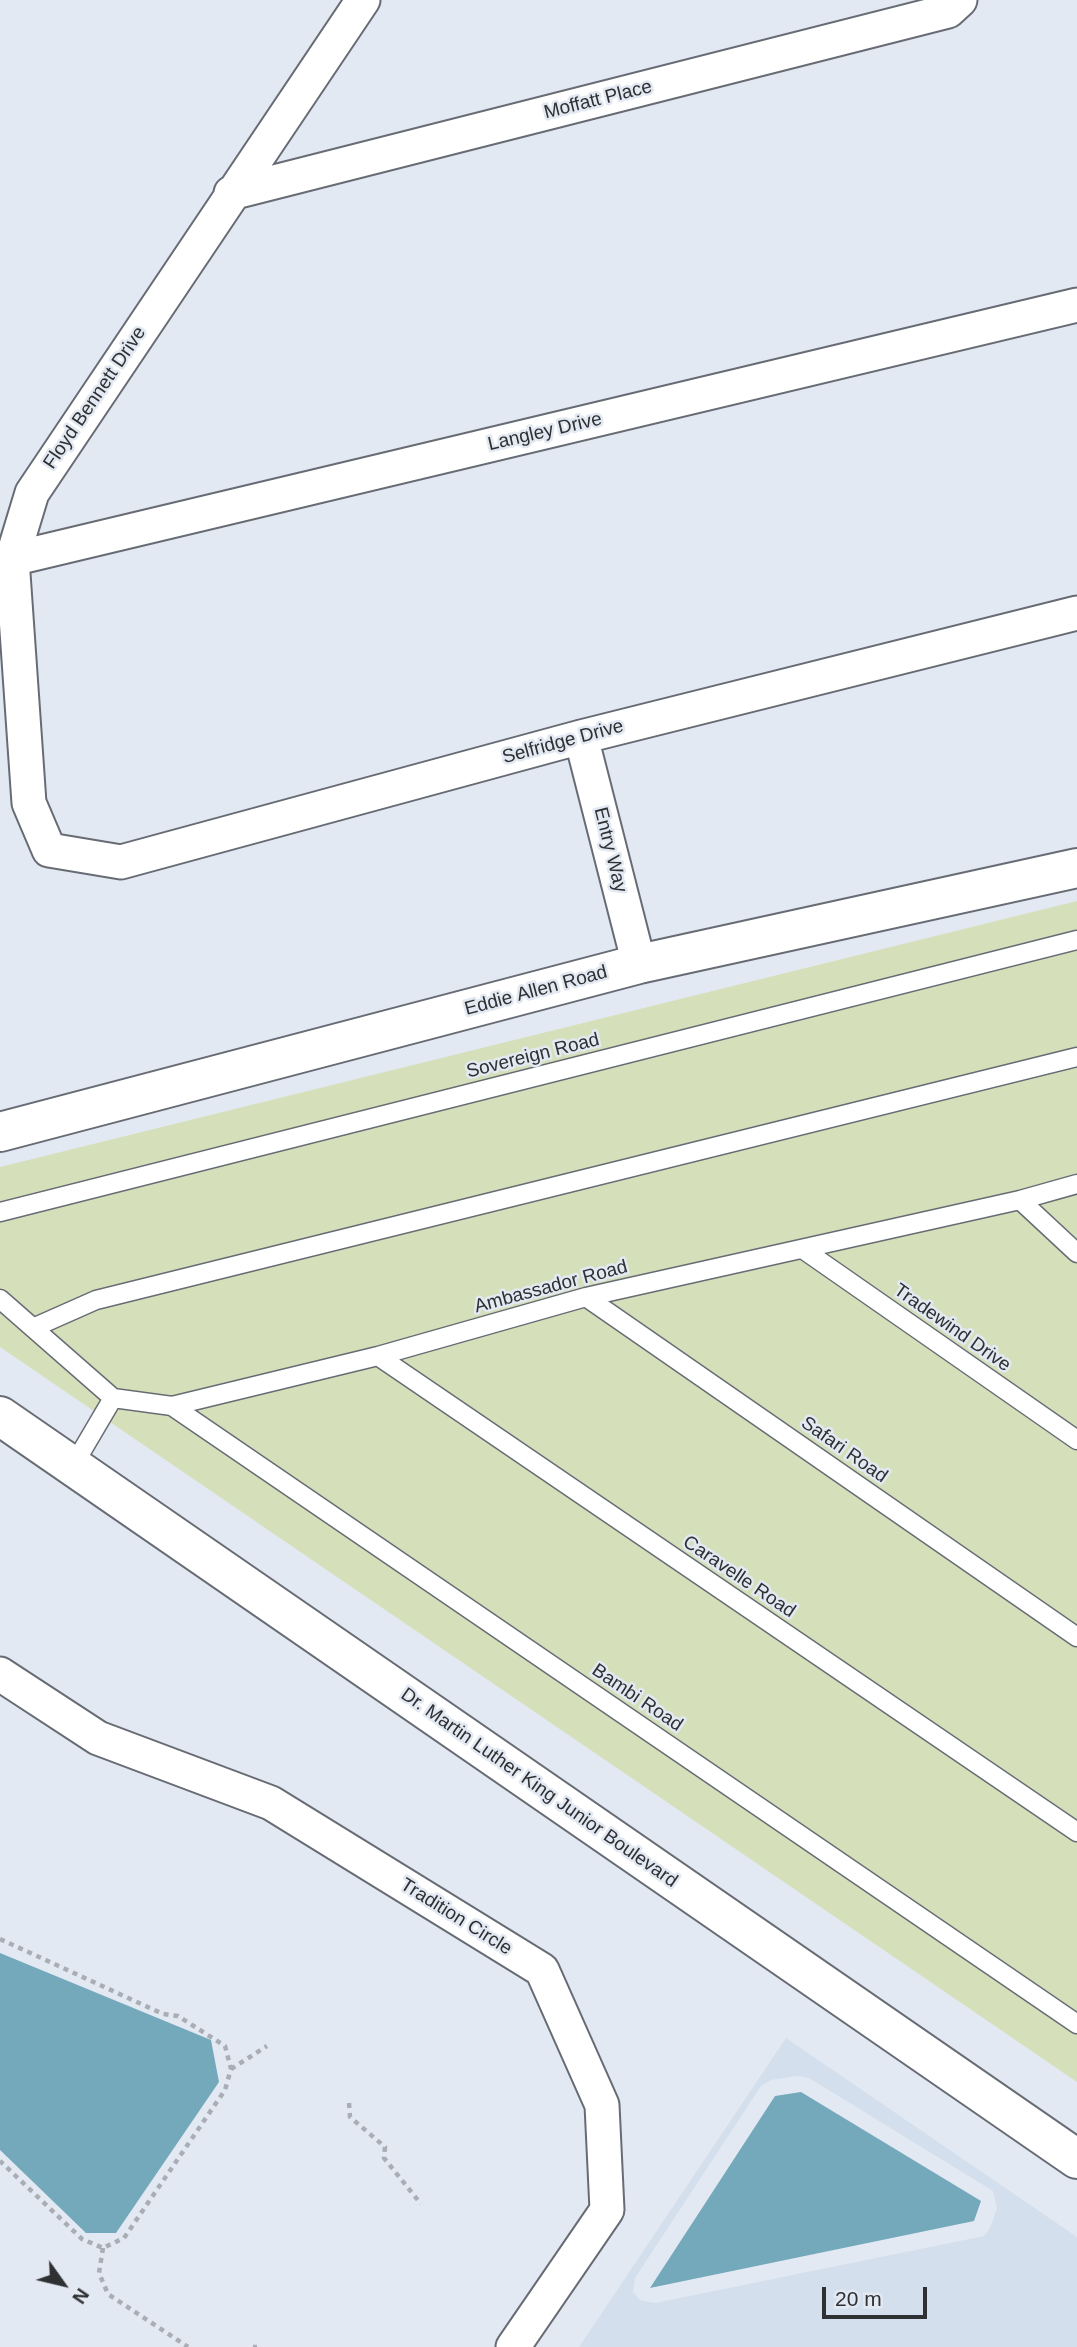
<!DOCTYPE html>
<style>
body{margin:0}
#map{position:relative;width:1077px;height:2347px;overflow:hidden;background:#e3e9f2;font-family:Arial,sans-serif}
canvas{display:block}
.north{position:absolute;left:28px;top:2249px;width:70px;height:70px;-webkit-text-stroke:5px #e3e9f2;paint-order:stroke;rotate:124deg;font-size:19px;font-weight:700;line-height:28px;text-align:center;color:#2e3033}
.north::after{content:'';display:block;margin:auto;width:24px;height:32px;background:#2e3033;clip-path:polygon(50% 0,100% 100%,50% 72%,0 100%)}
.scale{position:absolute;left:822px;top:2287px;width:105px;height:32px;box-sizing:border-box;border:4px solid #2e3033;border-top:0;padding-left:9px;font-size:21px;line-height:24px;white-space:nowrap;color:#2e3033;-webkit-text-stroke:5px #e3e9f2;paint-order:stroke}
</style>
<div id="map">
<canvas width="1077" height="2347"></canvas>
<div class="north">N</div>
<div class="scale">20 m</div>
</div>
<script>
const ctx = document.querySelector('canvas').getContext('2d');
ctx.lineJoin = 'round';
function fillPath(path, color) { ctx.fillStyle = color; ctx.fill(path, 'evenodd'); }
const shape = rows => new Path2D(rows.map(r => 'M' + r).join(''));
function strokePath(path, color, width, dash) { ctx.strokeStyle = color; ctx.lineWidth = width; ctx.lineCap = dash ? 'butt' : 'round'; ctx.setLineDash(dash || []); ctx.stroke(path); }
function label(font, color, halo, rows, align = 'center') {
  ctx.font = font + ' Arial,sans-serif'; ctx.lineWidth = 5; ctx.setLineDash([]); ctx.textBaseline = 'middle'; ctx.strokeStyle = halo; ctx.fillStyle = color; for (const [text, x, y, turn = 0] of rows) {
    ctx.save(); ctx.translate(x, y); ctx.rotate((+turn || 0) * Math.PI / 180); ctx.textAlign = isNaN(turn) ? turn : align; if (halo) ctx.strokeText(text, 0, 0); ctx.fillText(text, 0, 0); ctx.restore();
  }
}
fillPath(shape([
 [786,2038,1077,2237,1077,2347,579,2347],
 [797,2076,809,2078,993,2191,997,2208,990,2228,984,2236,655,2303,640,2300,633,2292,635,2278,761,2086,771,2080]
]), '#d3dfed');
fillPath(shape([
 [1077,901,1077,2082,0,1347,0,1167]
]), '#d5e0bb');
fillPath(shape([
 [0,1953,211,2040,219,2082,116,2233,86,2233,0,2150],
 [801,2092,981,2201,974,2221,650,2288,775,2096]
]), '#74a9bc');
const service = shape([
 [1020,1200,1077,1253],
 [0,1212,1077,940],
 [804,1250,1077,1440],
 [586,1297,1077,1637],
 [0,1299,113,1398],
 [35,1327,96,1300,1077,1057],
 [378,1356,1077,1832],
 [172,1406,1077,2024],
 [73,1466,113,1398,172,1406,378,1356,586,1297,1020,1200,1077,1184]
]);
const minor = shape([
 [363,0,32,493,12,559,29,803,49,850,121,862,581,737,1077,613],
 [231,193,948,11,960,0],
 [12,559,1077,305],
 [581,737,639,964],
 [0,1674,98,1738,271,1803,542,1970,602,2105,607,2210,513,2347]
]);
const tertiary = shape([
 [0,1132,639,964,1077,868],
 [0,1416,1077,2159]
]);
strokePath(service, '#676c74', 21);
strokePath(minor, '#676c74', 37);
strokePath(tertiary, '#676c74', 42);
strokePath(shape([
 [0,1939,163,2014,178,2016,225,2046,231,2069,225,2090,124,2238,103,2248,82,2239,0,2161],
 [231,2069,267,2046],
 [349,2103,350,2117,385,2147,384,2158,421,2204],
 [103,2248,99,2273,108,2294,188,2347],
 [253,2347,257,2347]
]), '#a9aeb5', 4.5, [5, 5]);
strokePath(service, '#fff', 18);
strokePath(minor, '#fff', 33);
strokePath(tertiary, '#fff', 38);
label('19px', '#2e3033', '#e3e9f2', [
 ["Moffatt Place",598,100,-14],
 ["Floyd Bennett Drive",95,398,-56],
 ["Langley Drive",545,432,-13],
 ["Selfridge Drive",563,742,-15],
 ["Entry Way",610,850,76],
 ["Eddie Allen Road",536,991,-15],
 ["Sovereign Road",533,1056,-14],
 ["Ambassador Road",551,1287,-15],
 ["Tradewind Drive",952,1328,35],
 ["Safari Road",844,1450,35],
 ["Caravelle Road",739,1577,34],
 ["Bambi Road",637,1698,34],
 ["Dr. Martin Luther King Junior Boulevard",539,1788,35],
 ["Tradition Circle",456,1917,32]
]);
</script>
